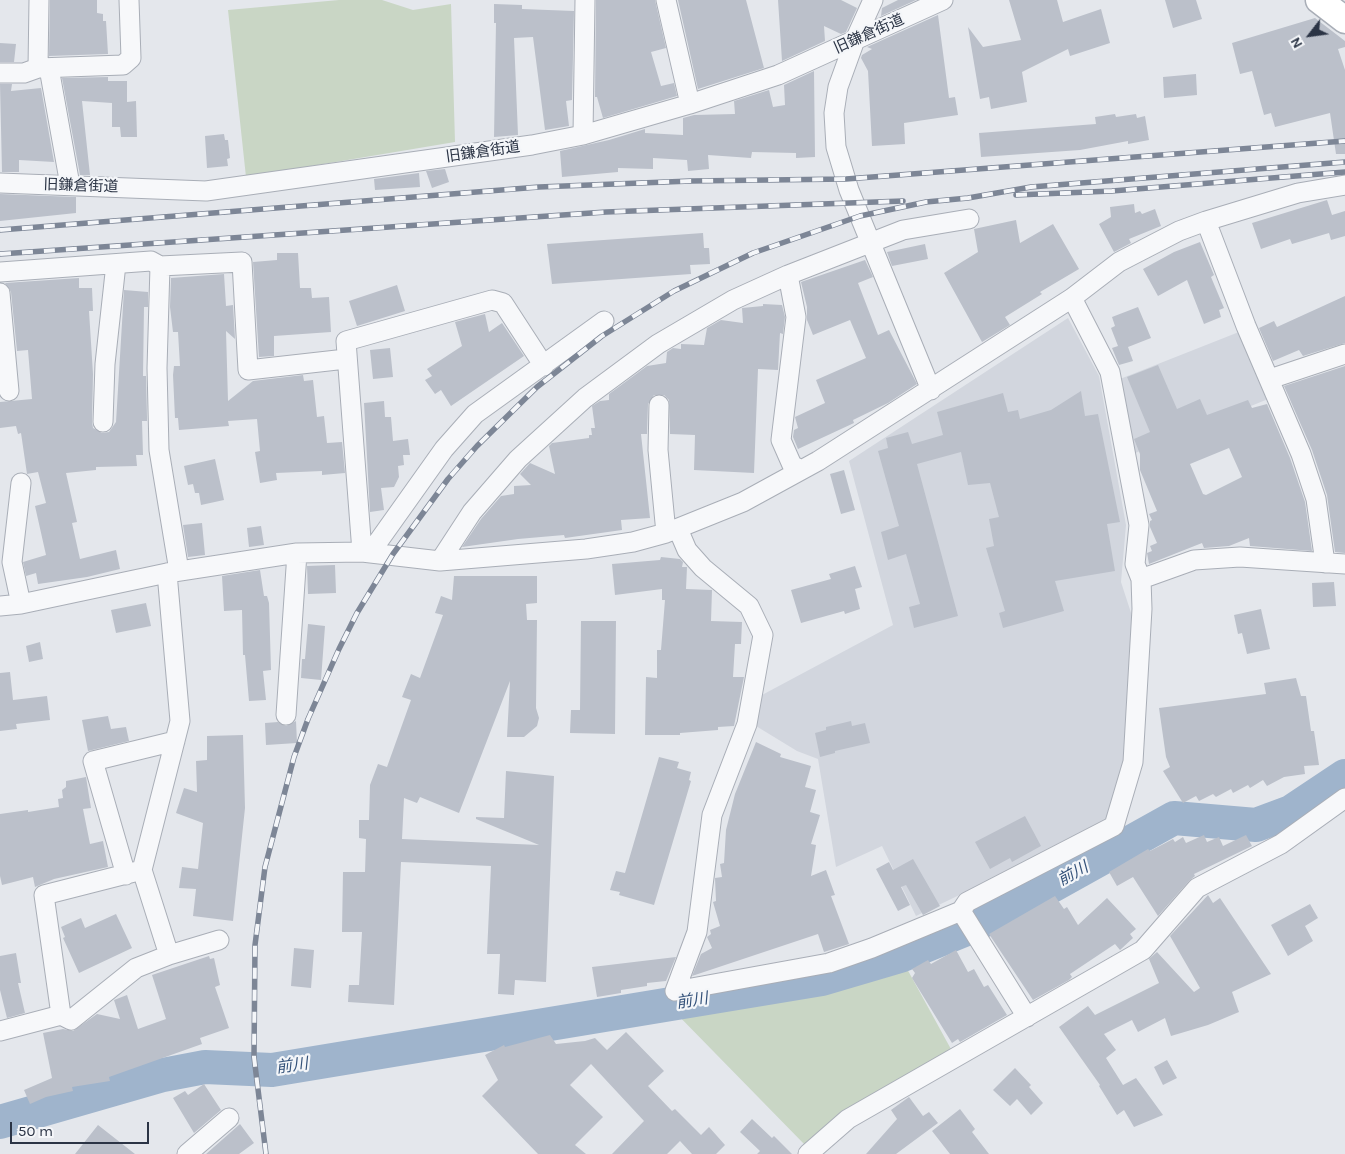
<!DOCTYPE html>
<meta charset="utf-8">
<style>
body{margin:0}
#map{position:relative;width:1345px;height:1154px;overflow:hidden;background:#e4e7ec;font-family:Karla,sans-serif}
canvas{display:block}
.north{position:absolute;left:1285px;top:10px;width:50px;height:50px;-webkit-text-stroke:4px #f4f6f9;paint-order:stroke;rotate:240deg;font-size:14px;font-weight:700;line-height:20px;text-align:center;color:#2b3445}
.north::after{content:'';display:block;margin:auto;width:18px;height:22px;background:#2b3445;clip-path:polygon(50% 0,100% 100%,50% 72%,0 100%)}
.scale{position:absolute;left:10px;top:1122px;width:139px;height:22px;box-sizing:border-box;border:2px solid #2b3445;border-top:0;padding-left:6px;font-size:15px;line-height:18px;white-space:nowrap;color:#2b3445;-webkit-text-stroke:4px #f4f6f9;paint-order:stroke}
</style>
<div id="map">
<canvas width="1345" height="1154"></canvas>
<div class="north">N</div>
<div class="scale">50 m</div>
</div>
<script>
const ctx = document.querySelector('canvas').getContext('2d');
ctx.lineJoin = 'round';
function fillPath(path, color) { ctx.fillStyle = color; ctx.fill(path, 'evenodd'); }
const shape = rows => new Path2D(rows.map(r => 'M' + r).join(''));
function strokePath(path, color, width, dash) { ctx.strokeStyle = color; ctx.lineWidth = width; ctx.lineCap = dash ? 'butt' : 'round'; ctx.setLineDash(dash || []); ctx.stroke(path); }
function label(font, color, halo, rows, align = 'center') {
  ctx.font = font + ' Karla,"Noto Sans JP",sans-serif'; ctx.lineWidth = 4.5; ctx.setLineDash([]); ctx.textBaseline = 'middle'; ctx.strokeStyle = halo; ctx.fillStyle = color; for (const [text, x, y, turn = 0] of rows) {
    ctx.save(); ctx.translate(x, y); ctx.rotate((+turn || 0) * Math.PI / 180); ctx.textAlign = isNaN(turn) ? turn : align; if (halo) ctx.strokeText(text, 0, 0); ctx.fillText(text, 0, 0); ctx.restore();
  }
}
fillPath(shape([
 [1068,318,1099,376,1126,525,1121,582,1133,619,1127,759,1106,824,916,916,882,846,836,867,818,759,797,751,756,726,762,695,893,625,849,461],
 [1244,330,1273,397,1133,454,1120,379]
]), '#d2d6de');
fillPath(shape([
 [339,0,382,0,413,10,451,4,455,142,246,177,228,10],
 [900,956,952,1051,805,1145,669,1006,822,979]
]), '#c9d6c5');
strokePath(shape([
 [0,1122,163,1075,205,1067,272,1070,822,979,900,956,964,930,1025,901,1174,818,1256,825,1291,812,1345,776]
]), '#9fb4cc', 34);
fillPath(shape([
 [50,0,97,0,97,13,103,14,103,21,106,21,108,54,49,56],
 [596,0,655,0,666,48,651,52,661,86,674,83,677,96,603,118,597,97,595,97],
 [678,0,746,0,764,68,698,89],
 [778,0,841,0,857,8,846,32,841,34,824,26,825,41,782,61],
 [898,0,916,0,881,16,882,8],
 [1009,0,1057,0,1063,22,1101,9,1110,43,1070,56,1068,49,1022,72,1027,102,991,109,989,97,980,99,968,27,983,47,1021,40],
 [1165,0,1196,0,1202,19,1173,28],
 [494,4,522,5,522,9,574,11,572,100,566,101,569,126,545,130,533,37,514,38,518,135,494,137,496,23,494,23],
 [938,15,949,98,955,97,958,115,904,123,905,144,872,146,868,71,861,58,862,55,872,49,867,47],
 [1315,18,1345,41,1345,47,1338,49,1345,70,1345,154,1336,154,1330,113,1275,127,1271,113,1264,115,1252,71,1240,74,1232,43],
 [0,43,16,44,14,62,0,62],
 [814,71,815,157,796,158,796,153,752,152,751,158,708,155,709,169,688,171,687,160,653,158,653,169,618,168,618,172,562,177,560,151,609,140,645,129,645,133,683,135,683,118,694,115,735,114,734,101,769,90,773,107,785,105,784,85],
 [1196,74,1197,95,1164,98,1163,77],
 [108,77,108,81,127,81,127,102,136,101,137,137,121,137,120,127,112,127,112,103,82,101,90,175,80,175,62,78],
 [0,84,12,84,11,91,41,88,54,162,19,160,19,172,2,172],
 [1115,114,1116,117,1136,114,1137,118,1145,116,1149,140,1128,144,1128,141,1080,150,981,157,979,133,1096,124,1095,117],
 [224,134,225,140,228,140,230,158,227,159,228,166,207,168,205,136],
 [445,169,449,182,432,188,426,171],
 [419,173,420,187,375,190,374,179],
 [0,194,76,197,76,213,0,221],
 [1327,200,1332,215,1345,211,1345,236,1331,240,1329,233,1292,244,1290,239,1261,249,1252,223],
 [1134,204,1135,213,1140,211,1142,214,1155,209,1161,226,1129,239,1131,243,1114,252,1099,224,1111,217,1110,207],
 [1016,220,1020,243,1053,224,1079,269,1040,292,1042,294,1005,317,1010,325,982,342,944,273,978,252,974,229],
 [703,233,704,248,709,248,710,264,690,265,691,274,552,284,547,244],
 [1200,242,1214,275,1211,277,1224,308,1219,310,1221,317,1204,324,1187,280,1158,296,1143,269,1174,252],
 [925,244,928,259,892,266,887,252],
 [277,253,298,253,300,288,311,288,312,298,329,297,331,332,274,336,274,356,259,357,253,262,277,260],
 [865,260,873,277,858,283,878,335,889,330,917,384,888,403,853,420,854,423,798,449,793,437,794,430,798,428,795,417,825,403,816,380,866,358,850,320,813,335,807,320,807,307,801,282],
 [224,274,226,306,233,305,235,339,226,331,228,401,253,381,303,375,304,381,313,380,317,417,324,416,327,443,342,442,345,473,322,475,322,471,276,473,277,480,260,483,255,452,260,451,257,419,228,421,229,426,179,430,178,418,175,418,173,375,174,366,180,366,178,332,173,332,170,307,171,278],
 [79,278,79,288,92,288,93,311,89,311,93,374,92,422,93,428,102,433,109,432,116,422,124,290,148,292,148,307,144,307,143,376,146,376,147,417,147,421,142,421,143,455,136,455,137,466,96,467,96,470,66,473,77,522,72,523,80,559,116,550,120,569,87,577,38,584,36,573,26,576,23,562,46,555,35,506,46,503,38,472,27,474,21,433,18,434,16,426,0,428,0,402,32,399,28,350,17,351,11,292,5,283],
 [397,285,405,311,357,326,349,301],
 [1345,296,1345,343,1303,356,1299,350,1273,361,1259,328,1274,321,1277,327],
 [763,304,782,305,785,317,783,334,780,333,778,370,758,369,754,473,694,470,695,435,670,434,669,400,664,395,654,395,648,404,647,434,641,434,650,518,621,520,622,530,565,538,564,535,518,539,462,547,481,519,501,496,514,494,514,486,531,485,520,474,530,463,555,474,549,446,552,443,589,438,589,435,592,435,591,428,595,428,592,406,600,401,609,400,609,394,647,366,666,363,667,352,673,348,681,349,681,344,704,345,707,328,721,320,743,323,742,308,763,306],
 [1138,307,1151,338,1128,347,1133,361,1119,365,1112,348,1118,346,1111,328,1115,326,1112,317],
 [485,314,489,332,502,323,524,356,451,406,441,390,435,394,425,380,432,376,427,369,462,346,455,322],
 [390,348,393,377,373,379,370,350],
 [1158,365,1177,409,1200,399,1207,415,1248,400,1252,408,1267,404,1290,458,1305,502,1312,551,1250,546,1249,538,1229,546,1204,548,1202,543,1149,564,1147,553,1152,551,1150,546,1157,543,1150,527,1150,521,1152,520,1149,514,1157,511,1140,470,1140,454,1134,439,1150,432,1127,377],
 [1229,448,1242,477,1206,495,1203,494,1190,464],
 [1345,366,1345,553,1335,552,1327,495,1312,450,1284,386],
 [1081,391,1085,416,1098,414,1120,522,1107,524,1115,571,1055,581,1064,611,1003,628,999,613,1005,611,986,548,994,546,989,519,999,517,990,483,968,485,961,452,917,464,958,616,914,628,909,607,920,604,906,554,888,560,881,532,899,526,878,451,888,448,886,438,908,432,912,444,943,435,937,412,1003,393,1008,412,1018,410,1020,419,1051,410],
 [384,401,385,417,391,417,393,441,408,439,410,455,403,455,404,465,398,466,399,477,394,487,381,488,384,510,370,512,364,403],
 [215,459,224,500,201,505,199,493,195,493,193,484,188,485,184,466],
 [844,470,855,510,841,514,830,474],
 [202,523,205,555,188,557,183,525],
 [261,526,264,545,249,547,247,528],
 [661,557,680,559,683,562,682,567,687,567,686,589,712,590,711,621,742,622,741,644,735,644,733,677,744,677,734,726,718,727,718,730,680,733,680,735,645,735,646,677,657,678,657,650,661,650,665,600,662,600,662,589,615,595,612,564,660,560],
 [335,565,336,593,308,594,307,566],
 [855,566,862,587,855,589,860,609,845,614,844,611,801,623,791,590,831,579,829,574],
 [260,570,264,596,267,596,269,603,271,670,263,671,266,700,249,701,245,655,243,655,242,610,224,611,222,576],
 [454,576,537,576,537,603,526,604,527,620,537,620,536,708,539,718,537,726,524,737,507,737,510,681,459,813,420,797,417,803,404,798,402,839,539,845,476,819,476,817,504,818,506,771,554,776,546,982,515,980,514,995,498,994,500,954,487,954,491,866,401,862,394,1005,348,1002,349,985,359,985,362,932,342,932,343,872,365,872,366,839,359,838,359,820,369,820,370,785,378,764,387,767,411,700,402,697,411,674,420,678,443,615,435,613,441,596,452,600],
 [1334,582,1336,606,1313,607,1312,583],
 [146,603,151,626,116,633,111,610],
 [1261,609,1270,649,1247,654,1242,633,1238,634,1234,615],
 [581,621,616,621,615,734,570,733,571,710,580,710],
 [308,624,325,626,321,680,301,678,302,659,305,659],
 [40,642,43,659,29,662,26,646],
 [10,672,13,700,47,696,50,720,16,724,17,729,0,731,0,673],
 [1296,678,1301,696,1306,696,1311,731,1314,731,1319,765,1304,766,1305,774,1284,777,1267,786,1263,780,1250,788,1248,785,1233,793,1231,789,1216,797,1213,794,1199,801,1196,796,1183,803,1163,771,1170,767,1166,757,1159,708,1266,694,1264,683],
 [108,716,111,729,126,727,129,741,88,751,82,720],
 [296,721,297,743,266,745,265,723,278,722,286,726],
 [851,721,852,726,865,723,870,743,835,751,835,753,820,757,815,733,826,730,826,727],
 [243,735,245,808,233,921,193,916,196,889,179,888,182,867,198,869,203,823,176,813,184,788,197,792,196,761,207,760,207,736],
 [756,742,781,754,780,757,811,766,805,787,816,790,810,812,820,815,811,844,816,845,811,876,826,870,835,895,831,896,849,944,824,952,818,934,692,976,701,954,712,948,707,937,711,934,710,930,720,926,713,902,716,901,715,878,722,877,720,864,724,863,726,830,735,794],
 [659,757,679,762,677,768,691,772,689,780,691,781,654,905,619,895,620,892,610,890,616,871,625,873],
 [86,777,91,808,83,809,90,844,103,841,108,867,54,879,35,887,33,877,2,885,0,876,0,814,28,810,28,812,59,807,58,799,63,798,62,790,66,787,66,781],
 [1025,816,1041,846,1012,862,1010,858,990,869,975,842],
 [1204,835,1207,842,1219,837,1223,846,1246,835,1252,846,1194,874,1195,876,1189,881,1158,916,1133,877,1117,886,1109,872,1148,849,1150,851,1173,839,1175,842,1183,837,1186,843],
 [913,859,940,906,923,915,906,885,901,887,910,905,898,911,876,869,889,862,893,870],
 [1208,895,1213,903,1220,898,1271,974,1232,992,1239,1012,1208,1025,1171,1036,1165,1018,1138,1032,1132,1020,1104,1034,1116,1050,1106,1058,1123,1085,1136,1078,1163,1115,1134,1127,1124,1110,1117,1115,1099,1086,1100,1085,1059,1027,1088,1006,1095,1015,1159,983,1149,959,1157,952,1194,992,1200,988,1170,936],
 [1055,896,1064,909,1067,907,1078,925,1107,898,1136,929,1130,934,1133,938,1120,950,1115,944,1070,974,1072,977,1069,980,1033,1000,989,934],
 [1310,904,1318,918,1305,926,1313,941,1288,956,1271,925],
 [116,914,132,948,79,973,63,938,65,937,61,927,81,918,85,928],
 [294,948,314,950,311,988,291,986],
 [956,950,968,972,974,969,984,987,988,985,1007,1015,960,1042,958,1039,952,1043,912,978,915,973,912,969,928,960,931,964],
 [16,953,21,983,18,983,25,1013,7,1018,0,990,0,956],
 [209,956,210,959,214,958,220,985,215,987,229,1028,200,1038,202,1044,109,1077,110,1081,72,1087,73,1091,46,1097,30,1104,24,1090,52,1078,43,1033,63,1029,73,1031,97,1014,120,1019,114,1000,127,995,138,1029,166,1019,152,975],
 [676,957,666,981,647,983,647,986,621,990,621,993,597,997,592,967],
 [626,1032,664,1071,648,1086,672,1111,675,1109,701,1135,709,1127,725,1145,716,1154,692,1154,680,1141,667,1154,612,1154,644,1121,591,1064,570,1085,603,1117,575,1145,586,1154,538,1154,482,1096,498,1080,485,1055,504,1045,505,1047,550,1035,556,1044,585,1041,595,1038,607,1050],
 [1167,1060,1177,1078,1163,1085,1154,1067],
 [1015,1068,1031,1085,1029,1087,1043,1103,1031,1115,1017,1099,1010,1106,993,1090],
 [204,1084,221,1110,194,1133,173,1098,185,1091,188,1095],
 [909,1097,923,1116,929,1112,938,1123,896,1154,866,1154,897,1119,891,1110],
 [960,1109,975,1129,972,1132,989,1154,950,1154,932,1131],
 [752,1119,772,1138,774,1136,792,1154,757,1154,760,1151,740,1132],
 [240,1124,254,1143,239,1154,206,1154],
 [98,1125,135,1154,75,1154]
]), '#bbc0ca');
const street = shape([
 [666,0,690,104],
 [873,0,855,40,838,87,834,113,836,147,849,190,931,390],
 [38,68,39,0],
 [49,68,70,185],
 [0,73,24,73,38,68,123,65,131,58,129,0],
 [583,135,585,0],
 [0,183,206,191,532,145,583,135,690,104,778,75,943,0],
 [1206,221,1246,326,1301,454,1316,499,1325,563],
 [160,266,157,368,159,450,179,571],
 [0,272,151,261,160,266,242,262,248,370,346,359],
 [788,275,796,317,781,440,792,465,801,470],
 [0,293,9,391],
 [1270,379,1345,354],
 [659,405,658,450,666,533],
 [103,422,105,364,116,264],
 [21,483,12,562,21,604],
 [678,529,687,550,703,568,749,606,763,635,747,724,712,815,697,932,675,991,829,963,872,948,961,911,967,902,1114,826,1133,762,1142,609,1141,579,1135,564,1139,525,1110,372,1072,298],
 [362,552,346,341,492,300,503,303,544,366],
 [370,553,444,449,475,414,604,321],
 [440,561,472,512,518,459,585,398,658,344,733,300,788,275,903,230,969,219],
 [1141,579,1194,560,1240,557,1345,564],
 [0,606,21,604,167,573,297,553,362,552,440,561,586,549,633,542,666,533,743,502,818,461,1072,298,1119,262,1179,231,1206,221,1298,193,1345,185],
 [286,715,297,553],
 [126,875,93,761,175,741],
 [961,911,1027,1017],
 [169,955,219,940],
 [61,1015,44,895,142,870],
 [0,1031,61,1015,71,1020,136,968,169,955,142,870,180,721,167,573],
 [187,1154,229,1118],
 [808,1154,848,1119,1143,950,1197,888,1281,844,1345,798]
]);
const secondary = shape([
 [1319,0,1345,20]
]);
strokePath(street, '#a9aeb7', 21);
strokePath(secondary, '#a9aeb7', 29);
strokePath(street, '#f7f8fa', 19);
strokePath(secondary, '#fff', 26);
const rail = shape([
 [1016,195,1112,191,1345,172],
 [0,230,539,187,691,181,846,179,1345,141],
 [0,254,606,212,903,201],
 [266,1154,254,1057,255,945,265,867,294,757,308,719,339,649,357,613,393,554,448,479,477,446,537,387,602,336,674,291,753,253,860,216,926,202,968,198,1031,187,1345,162]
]);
strokePath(rail, '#7d8696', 5.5);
strokePath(rail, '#f4f6f9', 4, [11]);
label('15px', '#2b3445', '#f4f6f9', [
 ["旧鎌倉街道",869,34,-24],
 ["旧鎌倉街道",483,152,-8],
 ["旧鎌倉街道",81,186,2]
]);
label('italic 16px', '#34527a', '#f4f6f9', [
 ["前川",1073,874,-29],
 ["前川",692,1001,-9],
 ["前川",292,1066,-8]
]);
</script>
